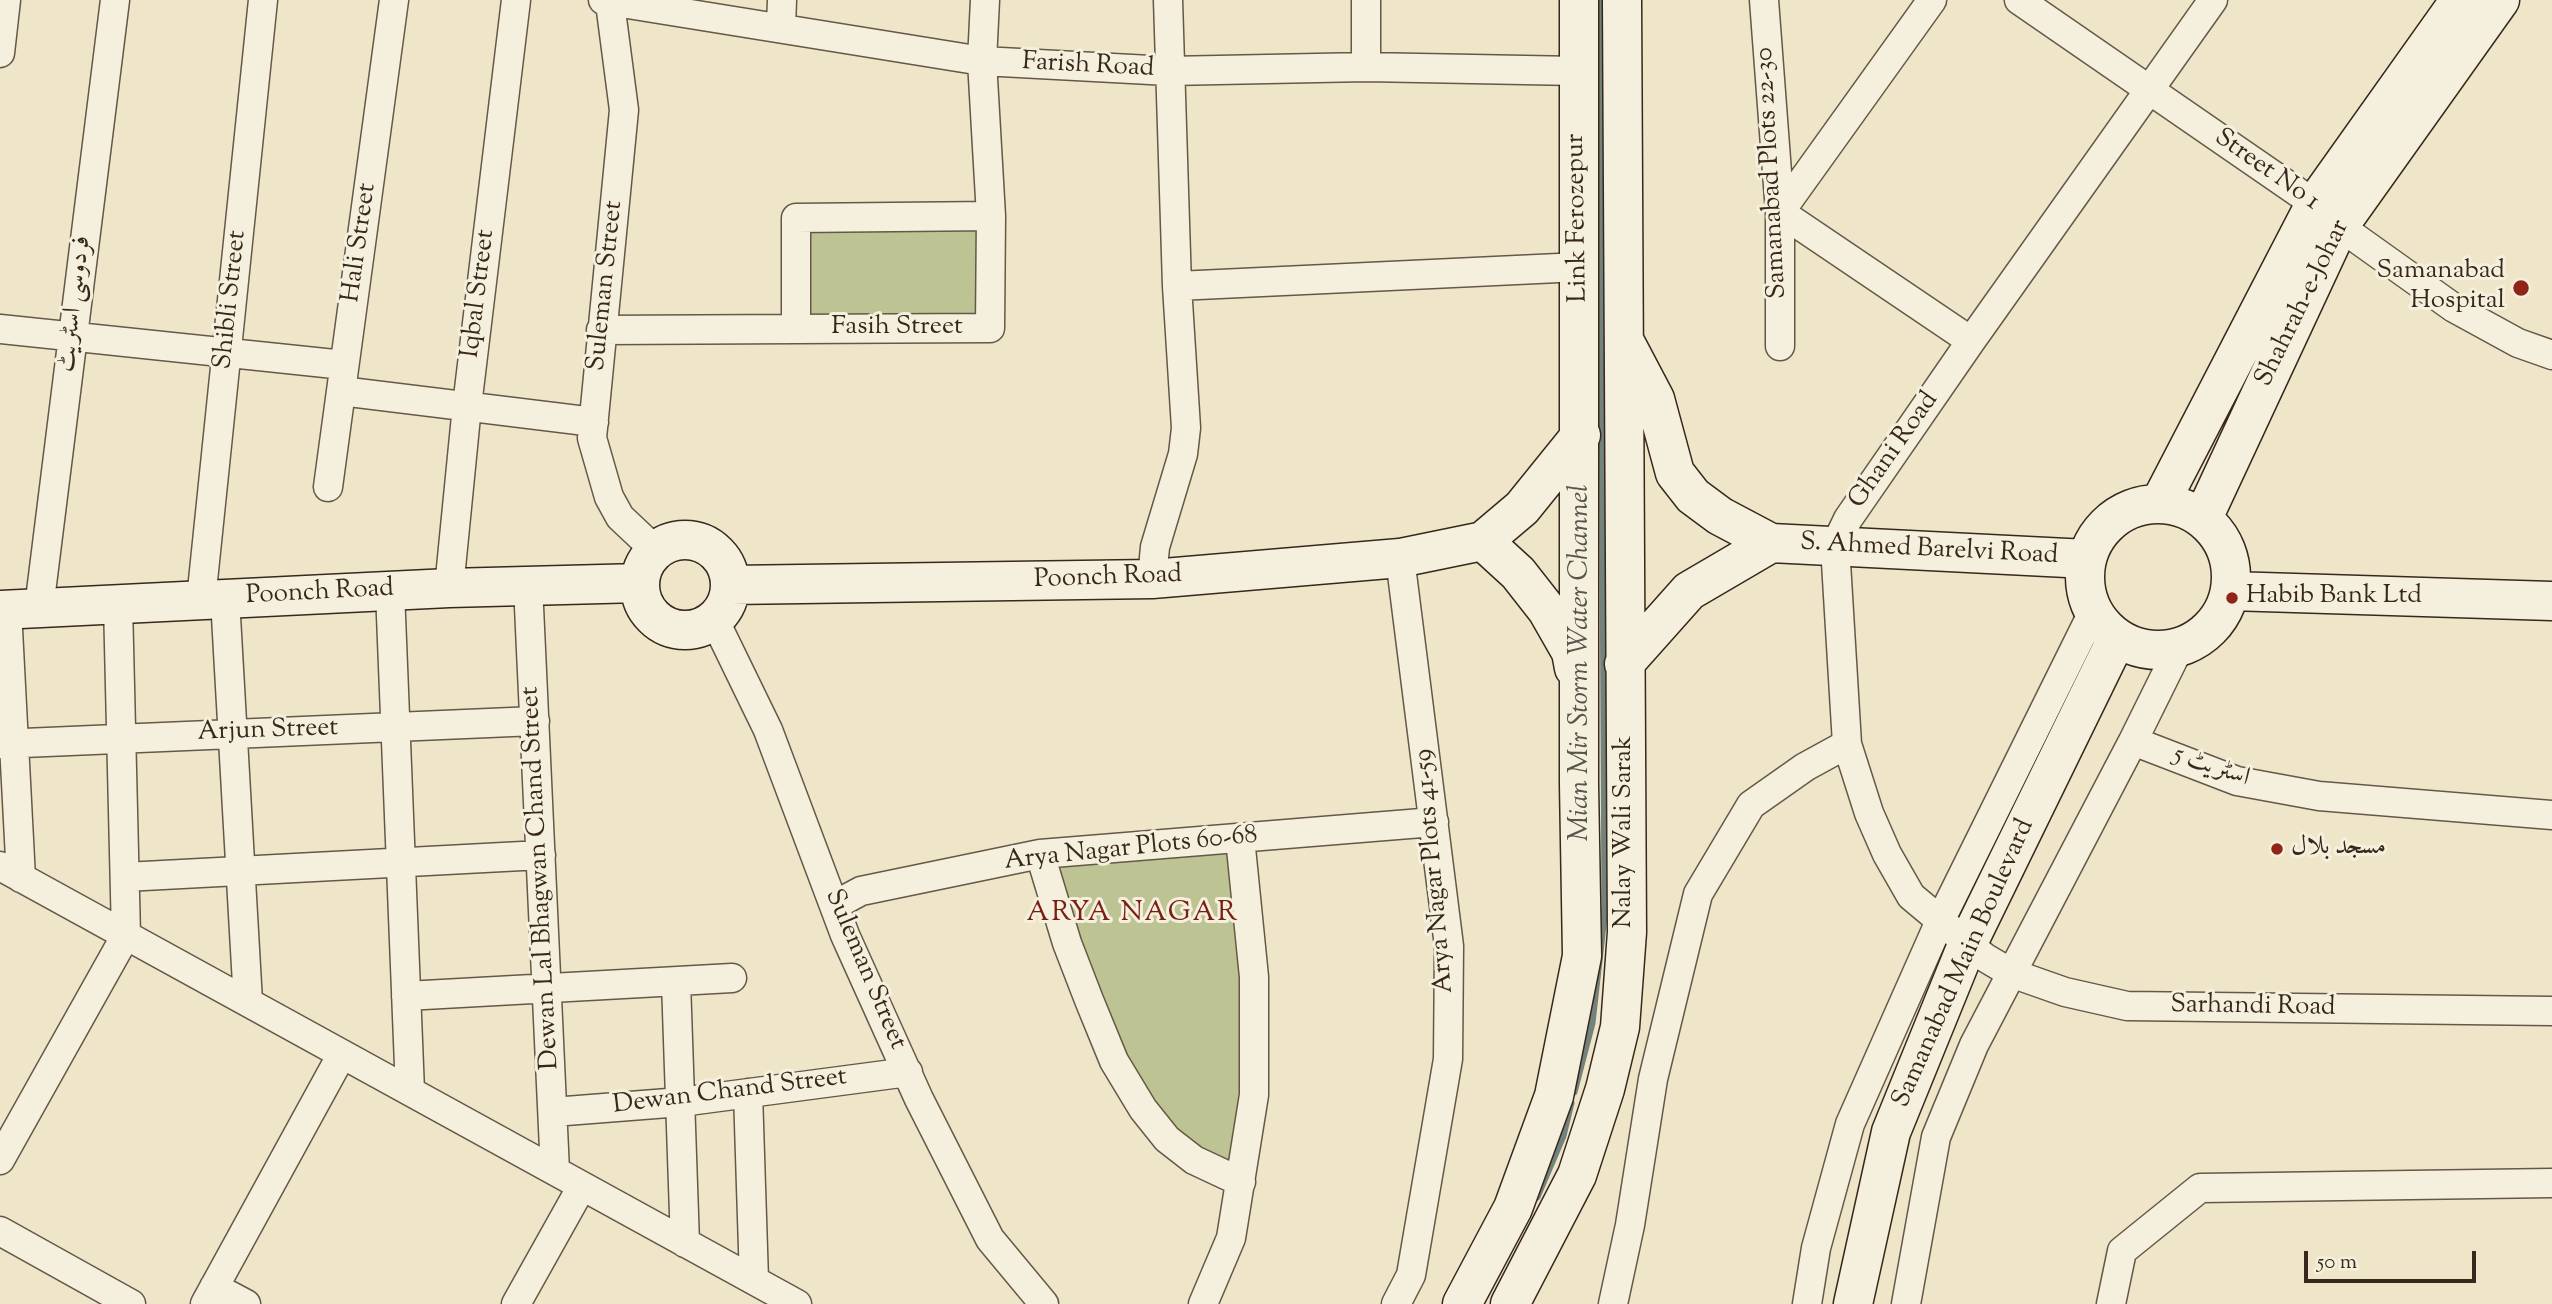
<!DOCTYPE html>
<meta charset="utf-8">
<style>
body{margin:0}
#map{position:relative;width:2552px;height:1304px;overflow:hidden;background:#efe6ca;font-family:"Sorts Mill Goudy",serif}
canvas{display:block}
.scale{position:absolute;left:2304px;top:1251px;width:172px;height:32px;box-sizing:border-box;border:4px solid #37281b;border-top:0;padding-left:9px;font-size:21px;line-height:24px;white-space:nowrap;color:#37281b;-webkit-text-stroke:5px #f5efdd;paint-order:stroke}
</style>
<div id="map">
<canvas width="2552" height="1304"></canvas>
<div class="scale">50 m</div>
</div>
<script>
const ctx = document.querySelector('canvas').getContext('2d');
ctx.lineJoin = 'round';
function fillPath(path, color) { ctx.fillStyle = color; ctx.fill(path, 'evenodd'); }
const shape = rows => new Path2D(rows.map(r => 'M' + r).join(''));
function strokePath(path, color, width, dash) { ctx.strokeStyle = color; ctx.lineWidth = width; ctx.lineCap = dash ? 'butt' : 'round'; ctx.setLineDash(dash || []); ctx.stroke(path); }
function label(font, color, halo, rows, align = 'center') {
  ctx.font = font + ' "Sorts Mill Goudy",Amiri,serif'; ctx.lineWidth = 6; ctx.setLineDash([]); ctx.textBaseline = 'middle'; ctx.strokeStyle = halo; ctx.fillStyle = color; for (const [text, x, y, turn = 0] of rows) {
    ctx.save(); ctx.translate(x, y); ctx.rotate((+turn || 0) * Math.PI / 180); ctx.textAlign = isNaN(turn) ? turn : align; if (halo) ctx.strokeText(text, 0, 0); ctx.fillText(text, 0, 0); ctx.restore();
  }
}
fillPath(shape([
 [991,216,990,328,796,329,796,218],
 [1251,826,1240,1179,1171,1134,1140,1093,1038,851]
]), '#bec394');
strokePath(shape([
 [1574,1092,1592,1023,1605,907,1600,0],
 [1537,1197,1563,1136,1571,1103]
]), '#73827c', 7);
const minor = shape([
 [603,0,982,61,1169,71,1366,67,1577,71],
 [1366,0,1366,67],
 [1764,0,1780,212,1780,346],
 [1932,0,1780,212,1971,341],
 [2019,0,2315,204,2339,226,2454,308,2518,343,2552,355],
 [2213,0,1971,341,1848,519,1835,546,1847,744,1869,813,1887,854,1911,896,1984,957,2011,973,2065,992,2127,1006,2552,1011],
 [610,3,624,110,592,438,609,497,620,517,655,550],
 [781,27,782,0],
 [0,53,6,0],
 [1177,286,1580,267],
 [0,329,344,365],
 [796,329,796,218,991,216],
 [601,330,990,328,991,216,982,61,985,0],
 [341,391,594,422],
 [328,487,394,0],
 [1152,579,1155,547,1183,454,1186,428,1177,286,1168,0],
 [528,585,555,1171],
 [449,588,467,406,516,0],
 [390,591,410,1091],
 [225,599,248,1002],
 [201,600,263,0],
 [39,608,115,0],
 [7,610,21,878],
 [714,619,768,730,845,935,919,1099,990,1239,1044,1304],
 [2133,741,2179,648],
 [0,744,535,721],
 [1040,854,1067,943,1089,1000,1114,1061,1143,1109,1167,1139,1194,1160,1241,1182],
 [0,866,797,1304],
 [125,877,541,855],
 [835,905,861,891,1040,854,1434,822],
 [676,982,685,1243],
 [406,996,732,978],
 [748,1093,754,1280],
 [553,1112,681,1102,908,1072],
 [0,1160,126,935,118,604],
 [0,1231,131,1304],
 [214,1287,246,1304],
 [205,1304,342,1054],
 [516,1304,582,1186],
 [1203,1304,1231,1238,1254,1095,1254,977,1240,838],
 [1396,1304,1411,1275,1448,1059,1449,946,1400,558],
 [1613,1304,1630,1225,1653,1079,1698,894,1751,805,1805,767,1847,744],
 [1807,1304,1816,1248,1850,1124,1940,921,2093,612],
 [1906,1304,1936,1137,1974,1045,2133,741,2237,781,2319,796,2552,815],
 [2111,1304,2122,1251,2200,1188,2552,1183]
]);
const secondary = shape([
 [1625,342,1655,399,1675,473,1693,496,1720,516,1771,543,2087,559],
 [2160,503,2315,204,2460,0],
 '2085 577a73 73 0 1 1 146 0a73 73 0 1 1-146 0Z',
 [2203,518,2339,226,2500,0],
 '640 585a45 45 0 1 1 90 0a45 45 0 1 1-90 0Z',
 [1483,541,1518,573,1547,610,1571,652,1574,668],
 [731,585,1152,579,1400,558,1483,541,1522,508,1581,435],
 [2230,591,2552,601],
 [0,610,449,588,640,583],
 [1624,664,1689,591,1771,543],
 [1462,1304,1513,1208,1554,1096,1582,956,1579,784,1579,0],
 [1510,1304,1577,1175,1605,1089,1620,1027,1627,932,1622,0],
 [1853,1304,1891,1132,1967,945,2117,638]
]);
strokePath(minor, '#655847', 31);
strokePath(secondary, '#37281b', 41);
strokePath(minor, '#f5efdd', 28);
strokePath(secondary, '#f5efdd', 38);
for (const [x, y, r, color] of [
 [2521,288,9,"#8f2418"],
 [2232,598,7,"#8f2418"],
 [2277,849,7,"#8f2418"]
]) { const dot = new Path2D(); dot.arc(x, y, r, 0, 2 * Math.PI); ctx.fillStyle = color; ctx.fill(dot); strokePath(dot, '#f5efdd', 2.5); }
label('26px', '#37281b', '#f5efdd', [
 ["Farish Road",1088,67,3],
 ["Street No 1",2266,171,35],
 ["Samanabad Plots 22-30",1773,173,-93],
 ["Link Ferozepur",1579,218,-91],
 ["Hali Street",361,243,-82],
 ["Suleman Street",607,286,-84],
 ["Iqbal Street",480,294,-83],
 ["Shibli Street",232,300,-84],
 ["فردوسی اسٹریٹ",76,304,-83],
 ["Shahrah-e-Johar",2304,304,-64],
 ["Fasih Street",897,329],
 ["Ghani Road",1895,451,-55],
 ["S. Ahmed Barelvi Road",1929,551,3],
 ["Poonch Road",1108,579,-2],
 ["Poonch Road",320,594,-3],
 ["Arjun Street",268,732,-2],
 ["اسٹریٹ 5",2211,768,19],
 ["Nalay Wali Sarak",1626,832,-90],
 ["Arya Nagar Plots 60-68",1131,850,-6],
 ["Arya Nagar Plots 41-59",1436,871,-95],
 ["Dewan Lal Bhagwan Chand Street",542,878,-93],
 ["Samanabad Main Boulevard",1965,964,-66],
 ["Suleman Street",864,970,67],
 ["Sarhandi Road",2253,1008,1],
 ["Dewan Chand Street",730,1093,-7]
]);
label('26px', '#37281b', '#f5efdd', [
 ["Samanabad",2505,273,"right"],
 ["Hospital",2505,303,"right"],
 ["Habib Bank Ltd",2246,598],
 ["مسجد بلال",2291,849]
], 'left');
label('italic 28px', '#55554c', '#f5efdd', [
 ["Mian Mir Storm Water Channel",1582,663,-90]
]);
ctx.letterSpacing = '2px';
label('28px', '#7a1f14', '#f5efdd', [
 ["ARYA NAGAR",1133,915]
]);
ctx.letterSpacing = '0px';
</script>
